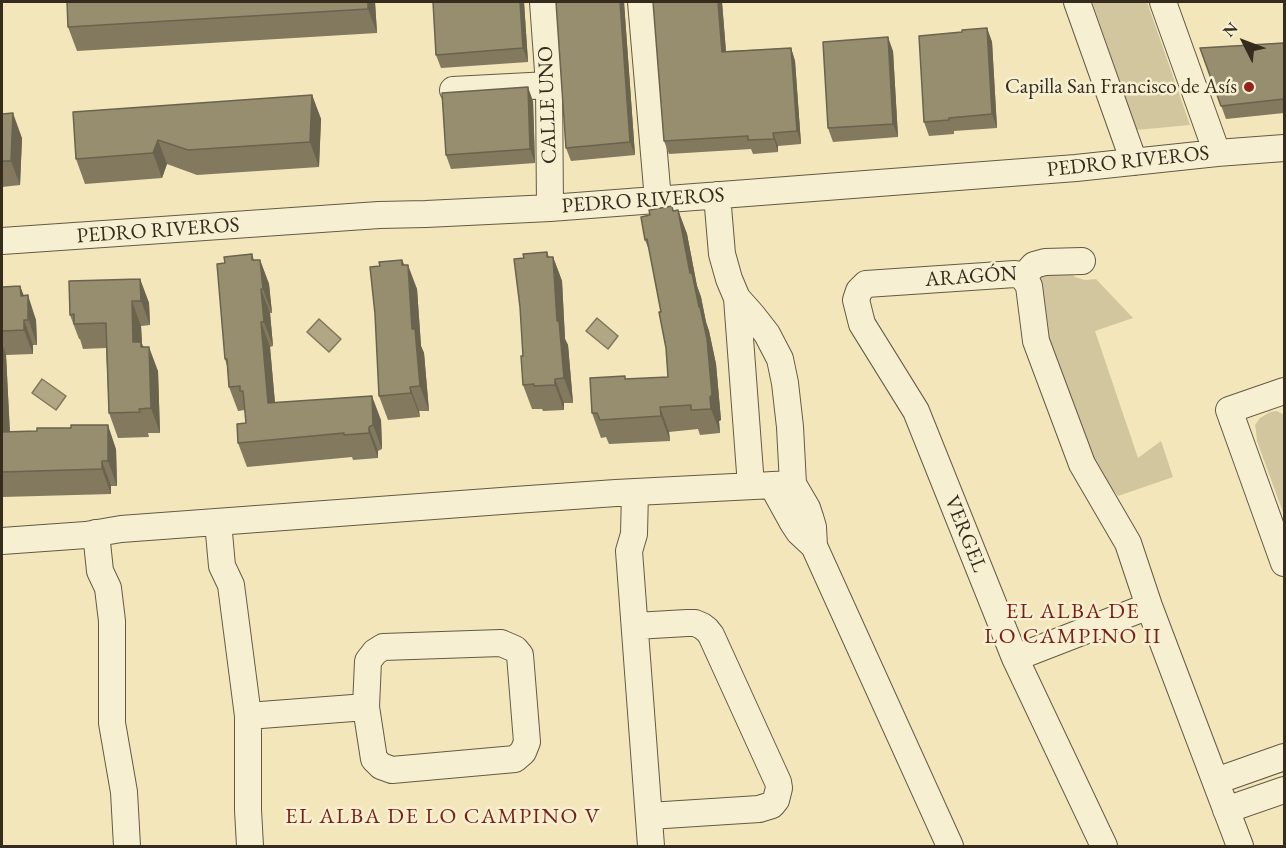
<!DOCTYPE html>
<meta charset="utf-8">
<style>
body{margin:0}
#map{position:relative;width:1286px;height:848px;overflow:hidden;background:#f2e6ba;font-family:"EB Garamond",serif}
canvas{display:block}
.frame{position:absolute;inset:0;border:3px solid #352c1e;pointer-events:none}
.north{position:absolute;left:1214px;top:12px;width:60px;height:60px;-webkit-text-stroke:4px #f7efd2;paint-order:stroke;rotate:312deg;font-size:16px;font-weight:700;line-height:24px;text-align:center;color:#352c1e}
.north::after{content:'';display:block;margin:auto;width:21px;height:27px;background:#352c1e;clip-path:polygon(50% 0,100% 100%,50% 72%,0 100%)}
</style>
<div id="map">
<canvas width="1286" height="848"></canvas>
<div class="frame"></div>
<div class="north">N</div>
</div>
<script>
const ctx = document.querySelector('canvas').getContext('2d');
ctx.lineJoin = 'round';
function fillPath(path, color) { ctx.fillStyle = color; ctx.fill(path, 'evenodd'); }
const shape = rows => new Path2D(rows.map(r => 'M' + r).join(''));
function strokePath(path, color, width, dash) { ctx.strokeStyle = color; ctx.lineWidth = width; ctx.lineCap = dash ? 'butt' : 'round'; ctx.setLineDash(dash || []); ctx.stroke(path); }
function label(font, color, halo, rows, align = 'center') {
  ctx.font = font + ' "EB Garamond",serif'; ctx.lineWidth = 5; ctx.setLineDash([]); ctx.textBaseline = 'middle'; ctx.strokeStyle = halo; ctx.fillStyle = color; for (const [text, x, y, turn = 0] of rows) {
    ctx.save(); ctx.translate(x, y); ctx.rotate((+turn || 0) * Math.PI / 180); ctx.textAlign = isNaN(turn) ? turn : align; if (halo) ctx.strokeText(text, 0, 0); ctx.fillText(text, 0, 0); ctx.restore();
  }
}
fillPath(shape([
 [1092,2,1147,2,1190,125,1136,130],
 [1067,268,1075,277,1085,280,1096,279,1133,318,1095,331,1138,458,1161,441,1173,477,1118,496,1104,478,1091,456,1051,351,1038,272],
 [1277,411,1284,415,1284,515,1257,441,1256,431,1255,425,1260,418,1270,412]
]), '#d2c69f');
const water = shape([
 [597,318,618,336,608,349,586,331,597,318],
 [319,319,341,339,329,352,307,332,319,319],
 [42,379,66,396,56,410,32,393,42,379]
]);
fillPath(water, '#b2a785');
strokePath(water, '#80765c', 1.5);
const minor = shape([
 [543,2,549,85,550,208],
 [641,2,658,200],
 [1077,2,1134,162],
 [1163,2,1217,153],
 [453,90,549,85],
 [717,195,722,254,729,279,737,298,751,486],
 [2,241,379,215,426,214,550,208,1076,168,1217,153,1284,148],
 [1023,277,1015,274,866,284,859,291,856,300,862,324,916,411,1015,658,1104,846],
 [1023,277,1029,286,1036,341,1082,464,1128,543,1149,606,1240,846],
 [1023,277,1034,265,1045,262,1082,261],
 [737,298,753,316,767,334,780,359,785,383,790,427,793,484,807,508,810,517,813,527,814,546,950,846],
 [1284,391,1229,410,1284,563],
 [772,485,793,523,799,532,814,546],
 [635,492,634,534,629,551,651,846],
 [218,522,222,566,231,585,248,716,248,810,250,846],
 [96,533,100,571,108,588,112,621,112,723,124,792,127,846],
 [2,541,86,535,121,529,515,500,616,493,793,484],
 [635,626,687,623,695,623,702,626,707,630,711,635,778,782,779,788,776,800,772,805,759,809,649,816],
 [501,643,515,649,520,655,527,742,523,752,515,759,392,770,381,766,374,759,366,707,368,661,375,652,383,647,501,643],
 [1015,658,1149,606],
 [248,716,366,707],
 [1216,781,1284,757],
 [1226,810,1284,790]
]);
strokePath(minor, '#645a45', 28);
strokePath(minor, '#f7efd2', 26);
fillPath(shape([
 [67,2,375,2,377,33,77,51,68,27],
 [524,2,528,62,441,68,436,55],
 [624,2,635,155,571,161,566,148],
 [722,2,726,51,791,48,795,61,801,144,778,146,778,152,753,154,751,149,669,154,664,141],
 [987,28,992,42,997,128,954,131,954,134,929,136,924,122,962,32],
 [1284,43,1284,113,1226,119,1200,48],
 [893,51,898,137,833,142,828,128],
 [312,95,321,119,319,167,197,175,167,164,162,178,85,184,76,159],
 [533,101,535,163,451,169,446,155],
 [2,114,22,138,20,185,2,187],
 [678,210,687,234,697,286,701,297,706,322,709,331,716,364,721,420,719,421,720,433,700,435,698,429,669,432,670,441,609,444,606,437,601,438,592,413,627,379,668,377,666,348,661,312,649,250,645,240,674,211],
 [547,252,548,257,553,257,562,281,565,339,568,345,573,403,564,403,564,410,543,411,542,409,532,409,523,385,524,258],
 [252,254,254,260,260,260,269,284,272,313,270,313,273,346,270,347,275,402,381,420,382,449,378,451,378,458,353,460,352,457,247,467,238,443,246,423,245,410,238,411,229,387,227,366,225,359,225,263],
 [402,260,417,289,421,346,424,353,429,411,419,411,420,417,388,420,379,396],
 [140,279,149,303,150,325,141,326,142,344,158,371,160,433,148,433,149,437,118,438,109,413,106,348,83,349,80,339,79,339,70,315],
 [20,286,24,296,36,320,37,345,33,345,33,354,6,355,10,432,116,449,117,486,111,486,111,494,2,497,2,287]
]), '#82795f');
fillPath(shape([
 [368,2,375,2,377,33,368,9],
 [520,2,524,2,528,62,523,48],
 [620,2,624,2,635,155,630,142],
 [718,2,722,2,727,65,722,52],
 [987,28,992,42,997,128,992,114],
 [888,37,893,51,898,137,893,124],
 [791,48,795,61,801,144,797,131],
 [528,87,533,101,535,163,530,149],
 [312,95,321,119,319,167,310,142],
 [13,113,22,138,20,185,11,161],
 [773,133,778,146,778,152,774,139],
 [158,140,167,164,162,178,153,153],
 [678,210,687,234,697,286,701,297,706,322,709,331,716,364,721,420,719,421,720,433,711,409,699,307,690,273],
 [547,252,554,271,553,257,562,281,565,339,568,345,573,403,564,378],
 [260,260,269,284,272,313,263,289],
 [402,260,409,280,408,265,417,289,421,346,424,353,429,411,420,386],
 [140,279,149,303,150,325,141,301],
 [20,286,28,307,28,295,36,320,37,345,21,296],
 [261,289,270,313,273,346,264,322],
 [132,301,141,326,142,344,149,365,149,347,158,371,160,433,151,408,133,342],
 [24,320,33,345,33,354,24,330],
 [261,322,270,347,277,427,268,403],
 [2,343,6,355,11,456,2,432],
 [555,379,564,403,564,410,555,385],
 [410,387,419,411,420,417,411,393],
 [372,396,381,420,382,449,373,425],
 [660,407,669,432,670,441,661,416],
 [108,425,116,449,117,486,108,461],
 [369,427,378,451,378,458,369,433],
 [102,461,111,486,111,494,102,469]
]), '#6a634e');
const building = shape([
 [67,2,368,2,368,9,68,27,67,2],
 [433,2,520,2,523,48,436,55,433,2],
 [556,2,620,2,630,142,566,148,556,2],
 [653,2,718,2,722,52,791,48,797,131,773,133,774,139,748,140,748,136,664,141,653,2],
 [987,28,992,114,949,118,949,120,924,122,919,36,962,32,962,30,987,28],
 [888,37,893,124,828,128,823,42,888,37],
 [1284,43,1284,99,1221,106,1200,48,1284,43],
 [528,87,530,149,446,155,442,93,528,87],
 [312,95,310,142,188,150,158,140,153,153,76,159,73,112,312,95],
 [13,113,11,161,2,161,2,114,13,113],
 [672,206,673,211,678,210,690,273,692,273,699,307,700,307,707,339,712,395,710,397,711,409,691,410,691,405,660,407,661,416,600,420,597,413,592,413,590,378,625,376,625,379,668,377,666,348,659,312,661,312,647,239,645,240,641,217,650,215,649,210,672,206],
 [547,252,547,257,553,257,557,321,559,321,564,378,555,379,555,385,534,386,534,384,523,385,521,356,523,356,520,307,514,259,524,258,523,254,547,252],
 [252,254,252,260,260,260,263,289,261,289,264,322,261,322,268,403,372,396,373,425,369,427,369,433,344,435,344,433,238,443,237,424,246,423,243,391,240,391,240,386,229,387,227,359,225,359,217,264,225,263,224,257,252,254],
 [402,260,402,265,408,265,412,329,415,329,420,386,410,387,411,393,379,396,375,314,370,267,380,266,379,262,402,260],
 [140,279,141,301,132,301,133,342,141,342,141,347,149,347,151,408,139,409,140,412,109,413,106,323,74,324,74,314,70,315,69,281,140,279],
 [20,286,21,296,28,295,28,320,24,320,24,330,2,331,2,287,20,286],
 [2,425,2,432,37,431,37,428,71,428,71,425,108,425,108,461,102,461,102,469,2,472,2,425]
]);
fillPath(building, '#978d6f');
strokePath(building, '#6a634e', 1.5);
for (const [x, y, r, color] of [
 [1249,87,6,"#8f2418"]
]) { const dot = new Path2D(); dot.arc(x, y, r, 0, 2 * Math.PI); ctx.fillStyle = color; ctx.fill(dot); strokePath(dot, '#f7efd2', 2); }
label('21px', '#352c1e', '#f7efd2', [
 ["Capilla San Francisco de Asís",1237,87]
], 'right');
label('21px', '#352c1e', '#f7efd2', [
 ["CALLE UNO",548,105,-92],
 ["PEDRO RIVEROS",1128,162,-6],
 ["PEDRO RIVEROS",643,201,-4],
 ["PEDRO RIVEROS",158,231,-4],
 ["ARAGÓN",971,277,-4],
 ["VERGEL",965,534,68]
]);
ctx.letterSpacing = '1.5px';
label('22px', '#7a1f14', '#f7efd2', [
 ["EL ALBA DE",1073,612],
 ["LO CAMPINO II",1073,637],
 ["EL ALBA DE LO CAMPINO V",443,817]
]);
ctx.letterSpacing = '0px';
</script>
